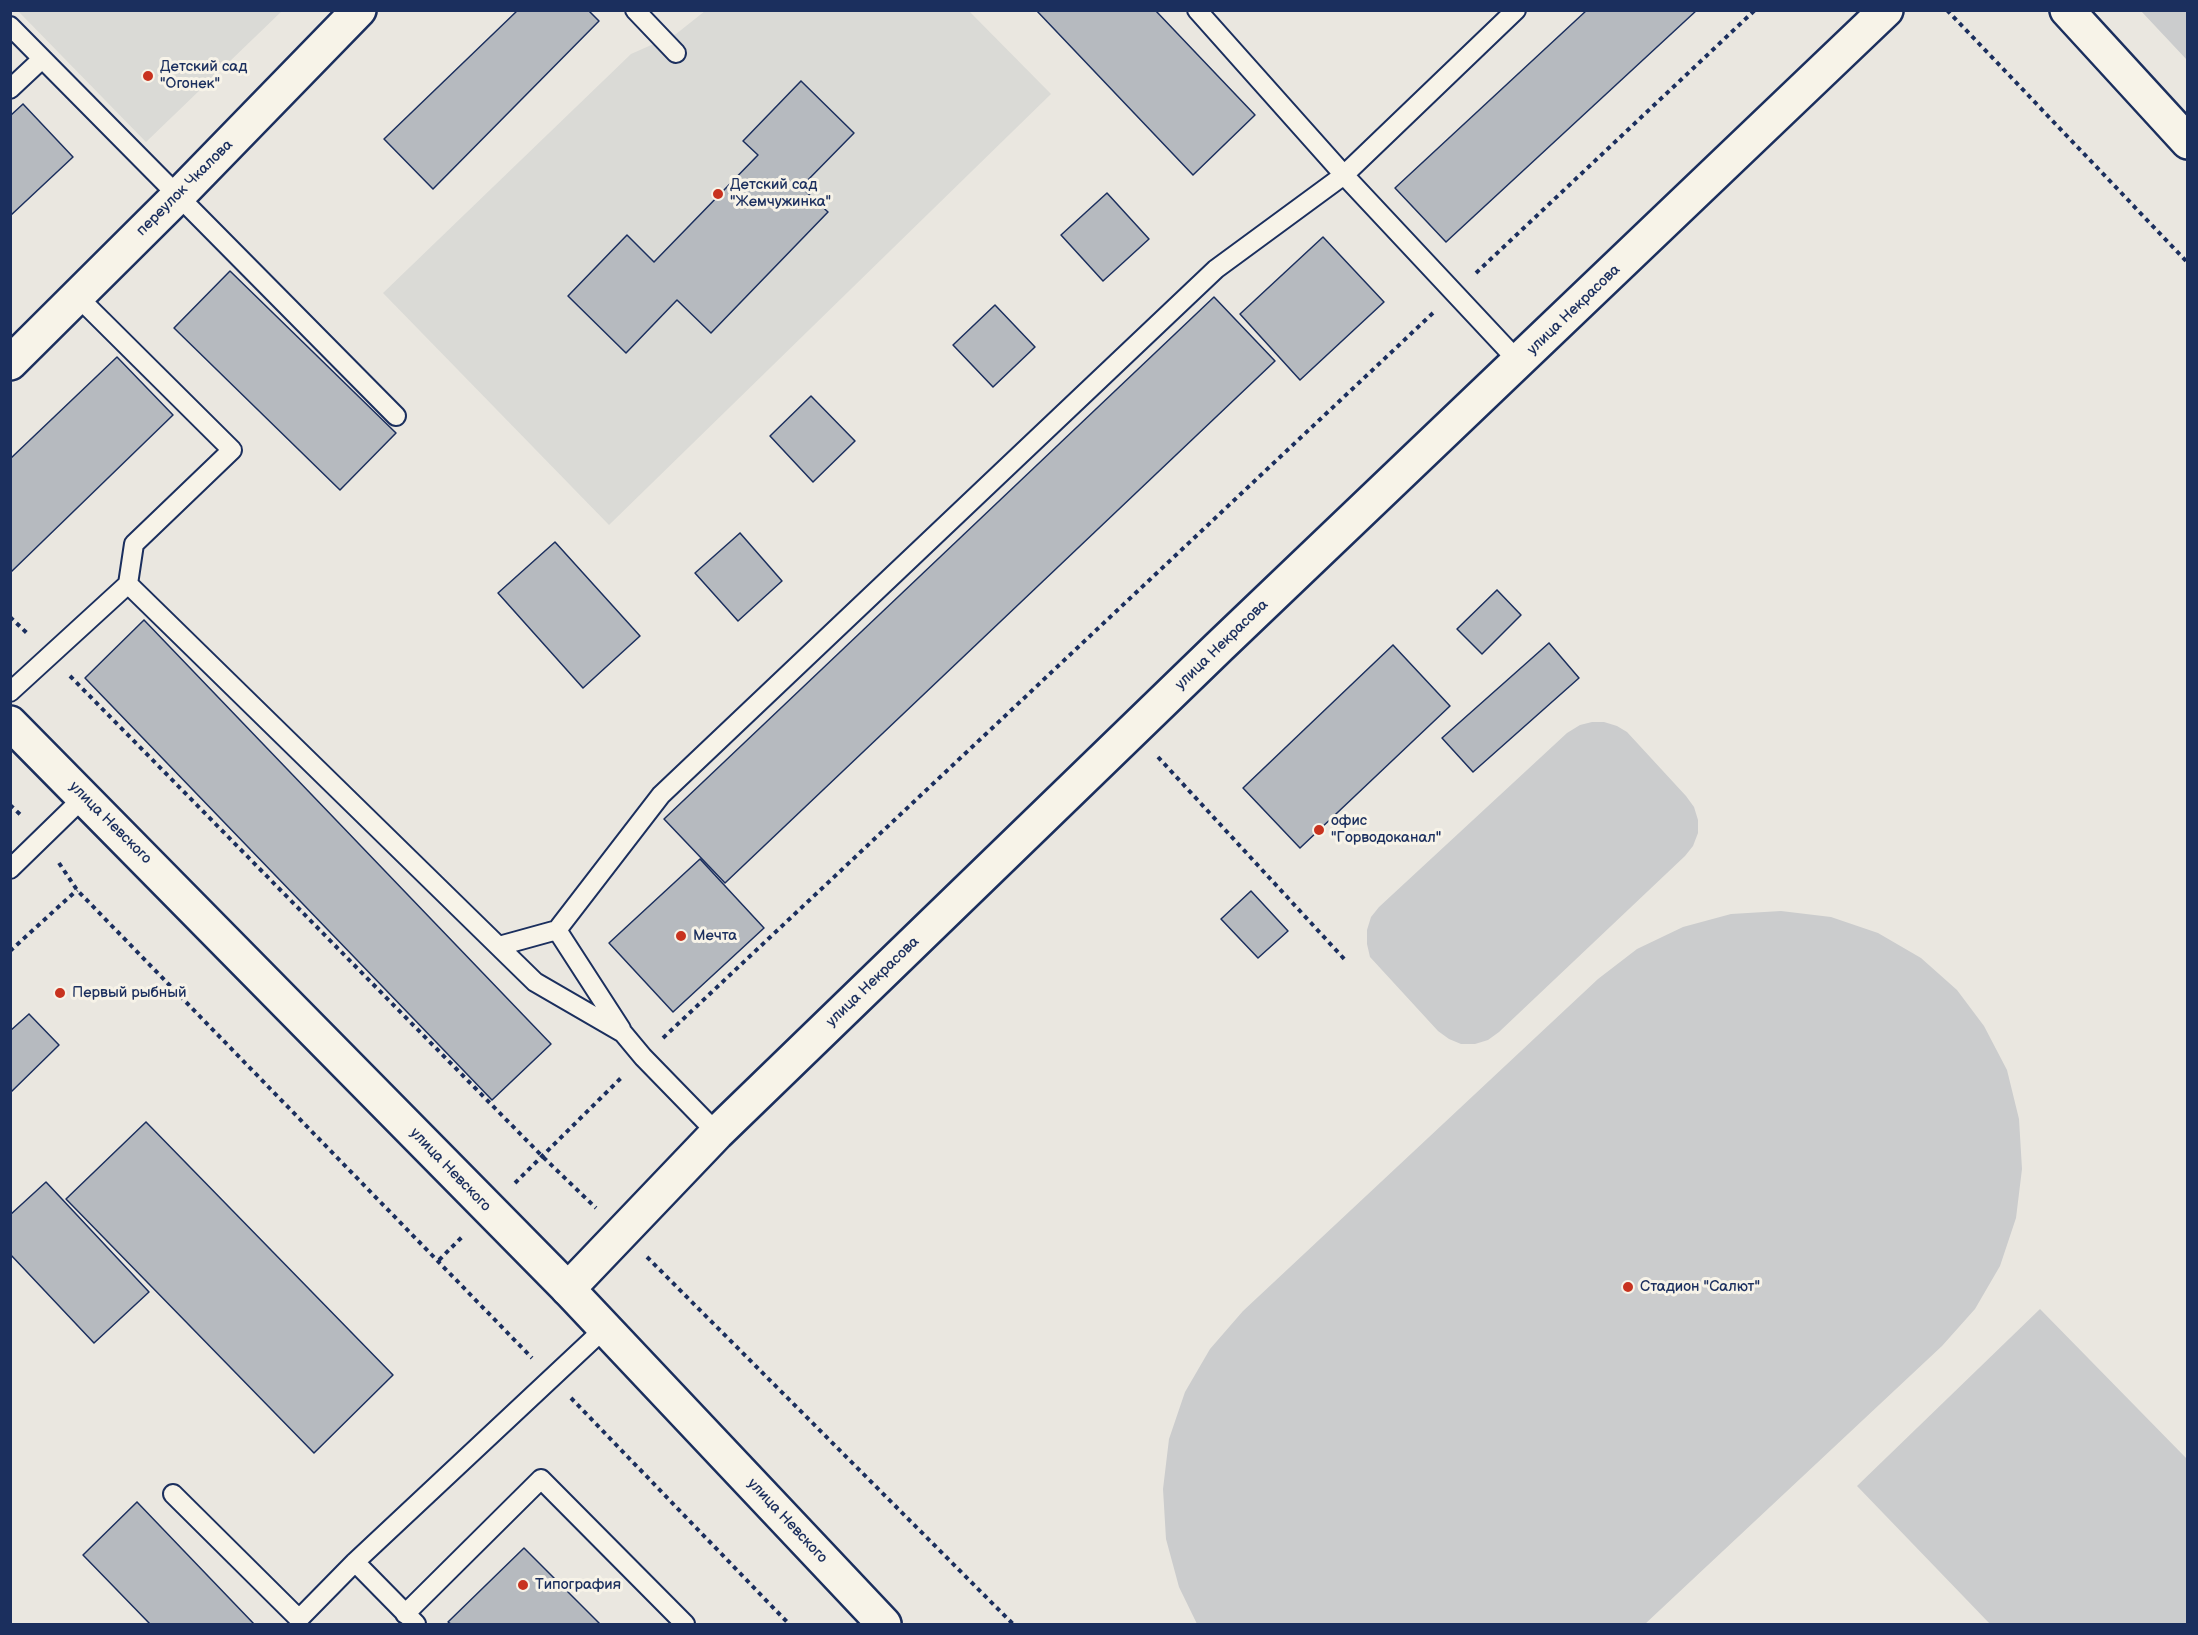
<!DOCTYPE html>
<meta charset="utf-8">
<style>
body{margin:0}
#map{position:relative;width:2198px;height:1635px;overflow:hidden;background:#eae7e0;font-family:"Balsamiq Sans",sans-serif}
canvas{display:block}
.frame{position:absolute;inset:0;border:12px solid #1b2f5e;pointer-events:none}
</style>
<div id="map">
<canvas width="2198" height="1635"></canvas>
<div class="frame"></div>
</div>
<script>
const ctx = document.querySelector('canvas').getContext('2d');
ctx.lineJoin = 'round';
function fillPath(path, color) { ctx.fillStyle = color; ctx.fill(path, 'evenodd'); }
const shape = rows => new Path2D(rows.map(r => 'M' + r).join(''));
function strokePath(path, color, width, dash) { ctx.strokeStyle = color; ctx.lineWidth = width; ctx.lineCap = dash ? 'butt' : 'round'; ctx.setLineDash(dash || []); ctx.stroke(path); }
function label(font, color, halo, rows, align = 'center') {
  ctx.font = font + ' "Balsamiq Sans",sans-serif'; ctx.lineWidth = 6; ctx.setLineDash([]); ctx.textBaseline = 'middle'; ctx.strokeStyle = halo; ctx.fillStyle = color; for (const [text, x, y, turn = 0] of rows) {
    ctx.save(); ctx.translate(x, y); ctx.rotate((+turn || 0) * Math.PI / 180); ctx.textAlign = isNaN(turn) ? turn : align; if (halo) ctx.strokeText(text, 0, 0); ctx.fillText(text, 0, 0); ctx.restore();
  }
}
fillPath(shape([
 [18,11,282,11,146,142],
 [705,11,969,11,1051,94,609,525,383,293,631,54,676,34]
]), '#dadad6');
fillPath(shape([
 [2141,11,2187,11,2187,60],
 [1592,722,1604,722,1617,726,1627,732,1686,796,1694,807,1698,820,1698,833,1693,846,1685,856,1499,1032,1488,1040,1475,1044,1461,1044,1449,1039,1438,1031,1370,957,1367,944,1367,930,1371,917,1379,907,1567,733,1580,725],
 [1781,911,1831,917,1878,933,1921,958,1957,990,1984,1026,2007,1070,2019,1119,2022,1169,2016,1218,2000,1266,1975,1309,1942,1346,1645,1624,1197,1624,1179,1587,1166,1539,1163,1489,1169,1439,1185,1392,1210,1349,1243,1311,1598,979,1637,949,1683,927,1731,914],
 [2040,1309,2187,1459,2187,1624,1990,1624,1857,1486]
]), '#cbcccd');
const building = shape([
 [518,10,588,10,599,21,433,189,384,139,518,10],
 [1036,10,1155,10,1255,115,1193,175,1036,10],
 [1587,10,1697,10,1446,242,1395,188,1587,10],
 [801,81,854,133,801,187,828,212,711,333,677,300,626,353,568,296,627,235,654,262,758,155,743,141,801,81],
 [23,104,73,157,10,216,10,116,23,104],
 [1107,193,1149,239,1103,281,1061,235,1107,193],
 [1323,237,1384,302,1300,380,1240,314,1323,237],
 [230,271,396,433,340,490,174,328,230,271],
 [1214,297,1275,361,725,883,664,819,1214,297],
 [995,305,1035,347,993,387,953,345,995,305],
 [117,357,173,415,11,572,10,459,117,357],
 [811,396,855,441,813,482,770,436,811,396],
 [740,533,782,581,738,621,695,573,740,533],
 [555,542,640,636,583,688,498,593,555,542],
 [1497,590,1521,615,1482,654,1457,629,1497,590],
 [144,620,551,1044,492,1100,85,678,144,620],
 [1549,643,1579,678,1473,772,1442,738,1549,643],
 [1393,645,1450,706,1300,848,1243,788,1393,645],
 [700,859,764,928,673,1012,609,943,700,859],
 [1251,891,1288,931,1258,958,1221,919,1251,891],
 [29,1014,59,1045,10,1093,10,1031,29,1014],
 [146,1122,393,1375,314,1453,66,1199,146,1122],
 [46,1182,149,1292,94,1343,10,1254,10,1215,46,1182],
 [137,1502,254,1624,150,1624,83,1555,137,1502],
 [524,1548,600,1624,451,1624,448,1622,524,1548]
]);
fillPath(building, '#b6babf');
strokePath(building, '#1b2f5e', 1.5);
const service = shape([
 [635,10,676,53],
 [1197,10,1344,175,1516,10],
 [10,26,396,416],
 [10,89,42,59],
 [128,584,535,982,623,1033,643,1057,717,1133],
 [10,692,128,584,134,544,232,450,77,296],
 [10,869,84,797],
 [557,930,661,795,1216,269,1344,175,1519,362],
 [499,946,557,930,621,1029],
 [173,1494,299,1619,355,1562,605,1328],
 [355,1562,416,1624],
 [405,1614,541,1479,685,1624]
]);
const minor = shape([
 [2067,10,2188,142],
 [10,363,179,195,359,10],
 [568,1289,717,1133,1220,646,1886,10]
]);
const tertiary = shape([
 [10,723,568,1289,884,1624]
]);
strokePath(service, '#1b2f5e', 22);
strokePath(minor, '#1b2f5e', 38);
strokePath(tertiary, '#1b2f5e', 38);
strokePath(shape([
 [1947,10,2188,263],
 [1476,273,1755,10],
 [10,617,29,635],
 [70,676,542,1156,596,1208],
 [1158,757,1347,962],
 [10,805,23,817],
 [59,863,77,890,532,1358],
 [10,951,77,890],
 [663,1038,1433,313],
 [515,1183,623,1076],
 [647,1257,1013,1624],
 [439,1260,464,1235],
 [571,1398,789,1624]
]), '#1b2f5e', 4, [4.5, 4.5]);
strokePath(service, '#f7f3e8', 18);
strokePath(minor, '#f7f3e8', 33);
strokePath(tertiary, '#f7f3e8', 33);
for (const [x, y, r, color] of [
 [148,76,6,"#c8321e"],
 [718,194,6,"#c8321e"],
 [1319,830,6,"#c8321e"],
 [681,936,6,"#c8321e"],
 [60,993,6,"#c8321e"],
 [1628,1287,6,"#c8321e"],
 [523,1585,6,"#c8321e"]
]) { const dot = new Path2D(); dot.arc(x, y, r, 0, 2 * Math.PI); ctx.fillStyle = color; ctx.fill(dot); strokePath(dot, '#f7f3e8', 2); }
label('15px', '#1b2f5e', '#f7f3e8', [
 ["Детский сад",160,67],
 ["\"Огонек\"",160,84],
 ["Детский сад",730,185],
 ["\"Жемчужинка\"",730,202],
 ["офис",1331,821],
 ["\"Горводоканал\"",1331,838],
 ["Мечта",693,936],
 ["Первый рыбный",72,993],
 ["Стадион \"Салют\"",1640,1287],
 ["Типография",535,1585]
], 'left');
label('15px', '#1b2f5e', '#f7f3e8', [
 ["переулок Чкалова",185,188,-45],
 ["улица Некрасова",1574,310,-44],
 ["улица Некрасова",1222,645,-44],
 ["улица Невского",110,823,45],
 ["улица Некрасова",873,982,-44],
 ["улица Невского",450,1170,46],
 ["улица Невского",787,1521,47]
]);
</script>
